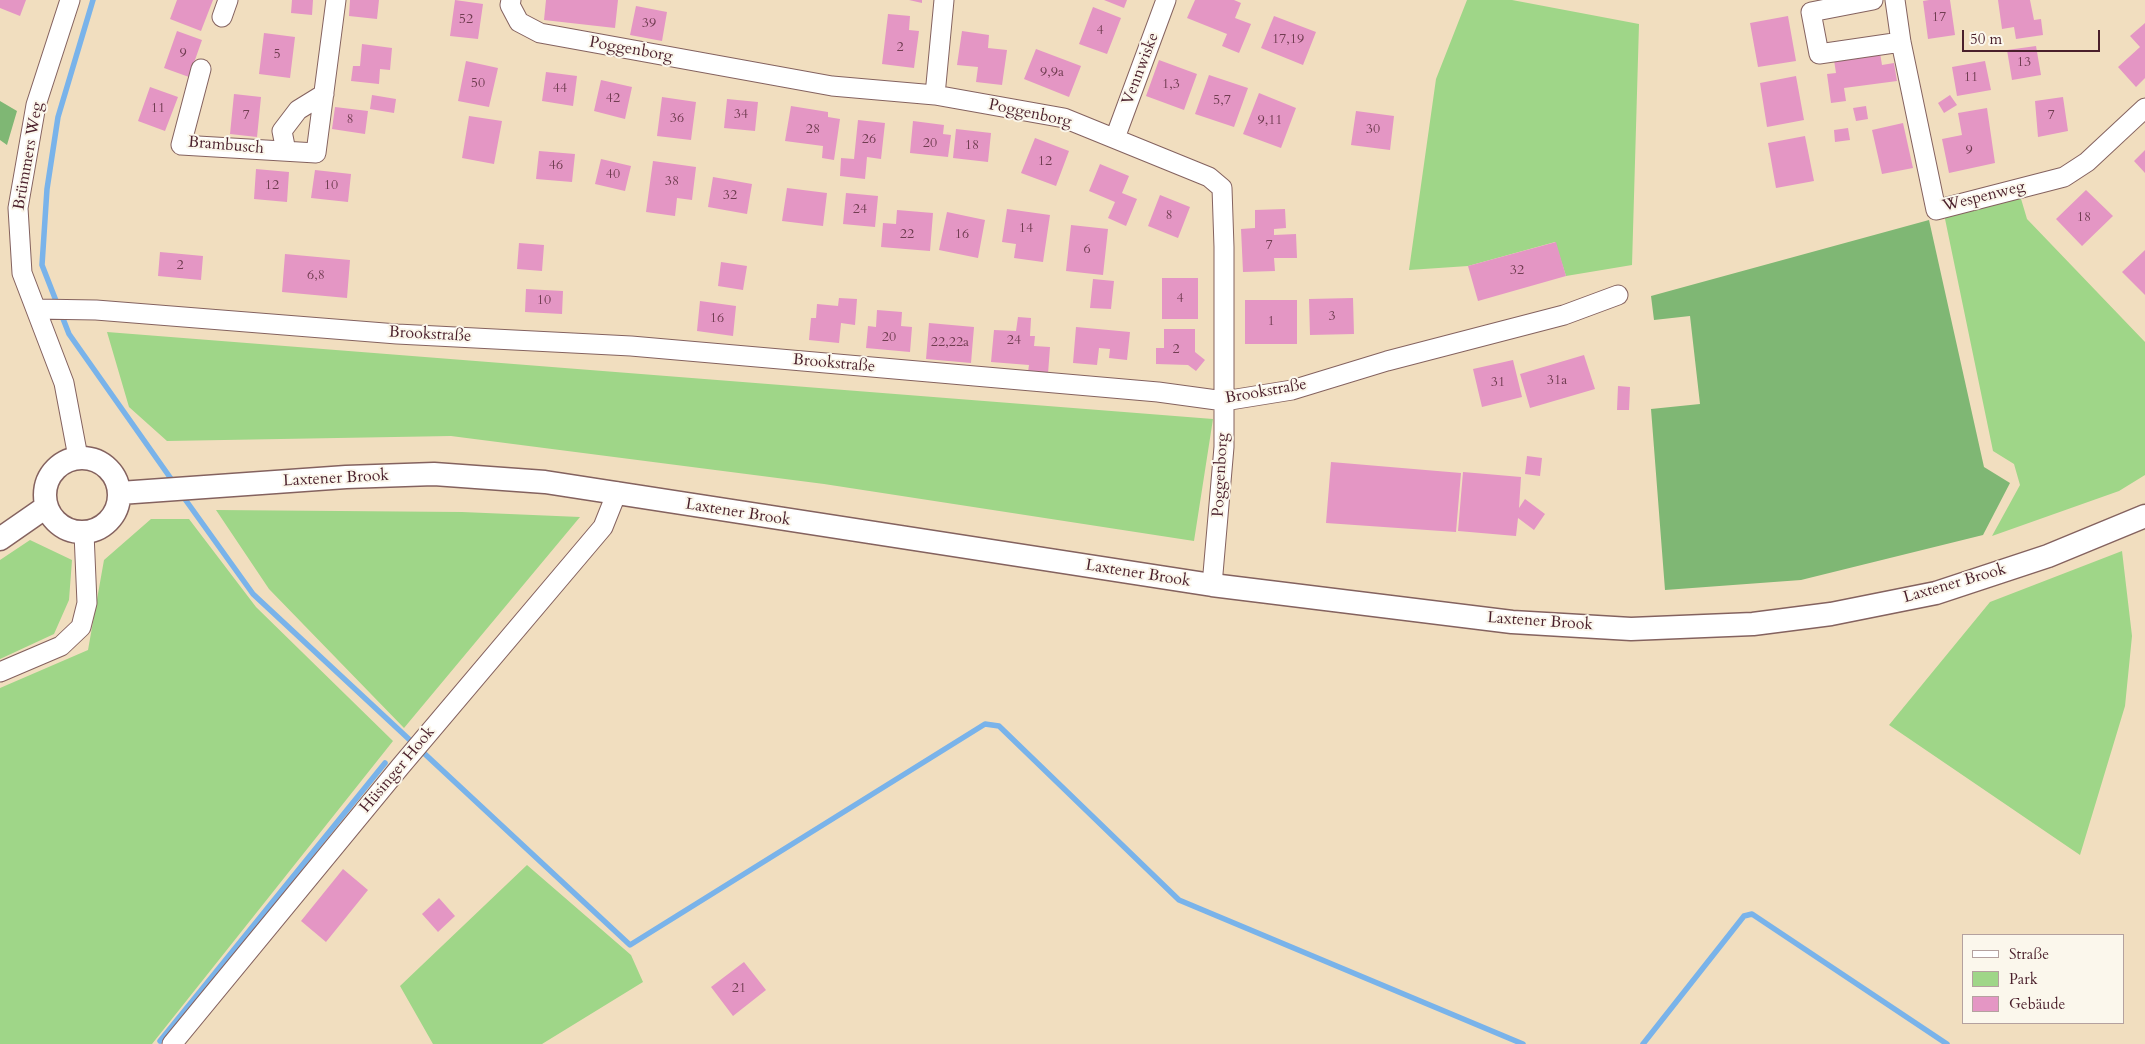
<!DOCTYPE html>
<meta charset="utf-8">
<style>
body{margin:0}
#map{position:relative;width:2145px;height:1044px;overflow:hidden;background:#f1debf;font-family:Cardo,serif}
canvas{display:block}
.legend{position:absolute;left:1962px;top:934px;width:162px;height:90px;box-sizing:border-box;background:#fbf7ec;border:1px solid #b4a19f;margin:0;padding:6px 9px;list-style:none;font-size:15px;color:#4a1f2b}
.legend li{display:flex;align-items:center;gap:10px;height:25px}
.legend b{width:25px;border:1px solid #b4a19f}
.scale{position:absolute;left:1962px;top:30px;width:138px;height:22px;box-sizing:border-box;border:2px solid #4a1f2b;border-top:0;padding-left:6px;font-size:15px;line-height:18px;white-space:nowrap;color:#4a1f2b;-webkit-text-stroke:4px #fbf7ec;paint-order:stroke}
</style>
<div id="map">
<canvas width="2145" height="1044"></canvas>
<ul class="legend">
<li><b style="height:6px;background:#fff"></b>Straße</li>
<li><b style="height:14px;background:#9fd688"></b>Park</li>
<li><b style="height:14px;background:#e496c4"></b>Gebäude</li>
</ul>
<div class="scale">50 m</div>
</div>
<script>
const ctx = document.querySelector('canvas').getContext('2d');
ctx.lineJoin = 'round';
function fillPath(path, color) { ctx.fillStyle = color; ctx.fill(path, 'evenodd'); }
const shape = rows => new Path2D(rows.map(r => 'M' + r).join(''));
function strokePath(path, color, width, dash) { ctx.strokeStyle = color; ctx.lineWidth = width; ctx.lineCap = dash ? 'butt' : 'round'; ctx.setLineDash(dash || []); ctx.stroke(path); }
function label(font, color, halo, rows, align = 'center') {
  ctx.font = font + ' Cardo,serif'; ctx.lineWidth = 4; ctx.setLineDash([]); ctx.textBaseline = 'middle'; ctx.strokeStyle = halo; ctx.fillStyle = color; for (const [text, x, y, turn = 0] of rows) {
    ctx.save(); ctx.translate(x, y); ctx.rotate((+turn || 0) * Math.PI / 180); ctx.textAlign = isNaN(turn) ? turn : align; if (halo) ctx.strokeText(text, 0, 0); ctx.fillText(text, 0, 0); ctx.restore();
  }
}
fillPath(shape([
 [1467,0,1512,0,1639,24,1632,265,1566,276,1555,242,1468,266,1409,270,1436,79],
 [2019,192,2027,219,2145,342,2145,475,2119,491,1992,536,2020,485,2014,464,1993,451,1944,214],
 [107,332,1213,419,1194,541,824,484,451,436,167,441,129,407],
 [216,510,462,512,580,517,404,728,269,589],
 [151,519,189,519,256,607,393,741,152,1044,0,1044,0,688,88,650,104,560],
 [30,540,72,560,69,600,54,634,0,659,0,560],
 [2122,551,2132,636,2125,706,2080,855,1889,725,1990,602],
 [527,865,631,955,643,982,542,1044,433,1044,400,986]
]), '#9fd688');
fillPath(shape([
 [0,101,17,111,7,145,0,140],
 [1929,220,1984,467,2010,483,1983,535,1801,580,1665,590,1651,409,1700,404,1690,316,1654,320,1651,296]
]), '#7fb774');
strokePath(shape([
 [93,0,58,117,47,189,42,265,69,334,174,483],
 [182,495,253,594,630,945,985,724,999,726,1179,900,1523,1044],
 [160,1041,385,763],
 [1643,1044,1744,916,1752,914,1947,1044]
]), '#79b3ea', 5.5);
fillPath(shape([
 [0,0,26,0,20,16,0,8],
 [177,0,213,0,201,31,170,19],
 [292,0,313,0,312,15,291,13],
 [350,0,379,0,377,19,349,16],
 [455,0,483,4,478,39,450,36],
 [546,0,618,0,615,28,544,20],
 [909,0,922,0,922,3],
 [1104,0,1127,0,1124,8],
 [1195,0,1234,0,1241,3,1235,18,1251,24,1239,53,1222,46,1227,34,1187,18],
 [1929,0,1950,0,1955,35,1928,39,1923,1],
 [1998,0,2030,0,2034,20,2041,19,2043,35,2016,39,2014,27,2002,29],
 [636,6,667,12,662,41,630,35],
 [1093,7,1121,18,1107,54,1079,44],
 [888,14,910,16,909,30,919,31,914,68,882,64],
 [1274,16,1316,32,1303,65,1261,48],
 [1788,16,1796,61,1758,67,1750,23],
 [2145,23,2145,78,2136,87,2118,67,2140,47,2130,36],
 [177,31,202,40,189,77,164,68],
 [962,31,989,35,988,48,1007,50,1002,85,976,82,978,67,957,65],
 [264,33,295,37,290,78,259,74],
 [362,44,392,48,390,70,380,69,379,84,351,81,353,66,360,66],
 [2036,46,2041,75,2012,80,2007,50],
 [1036,49,1081,66,1069,97,1024,79],
 [1880,53,1882,65,1894,63,1897,81,1844,88,1846,101,1831,103,1827,74,1836,73,1834,60],
 [1159,60,1197,74,1184,110,1146,96],
 [466,61,498,68,489,107,458,101],
 [1985,61,1991,90,1957,96,1952,67],
 [546,72,577,76,573,106,542,101],
 [1209,75,1248,88,1234,127,1195,114],
 [1796,76,1804,120,1767,127,1760,83],
 [601,80,632,87,625,119,594,111],
 [150,87,178,97,165,131,138,121],
 [1259,93,1296,108,1281,148,1243,134],
 [234,94,261,97,257,137,230,134],
 [372,95,396,99,394,113,370,109],
 [1950,95,1957,105,1944,113,1938,103],
 [662,97,696,102,691,140,657,136],
 [2063,97,2068,131,2038,137,2035,101],
 [727,99,758,102,755,131,724,128],
 [791,106,828,112,828,117,840,119,834,160,822,158,823,146,785,141],
 [1866,106,1868,119,1856,121,1853,108],
 [335,107,368,111,365,134,332,129],
 [1987,108,1995,163,1949,173,1942,139,1962,135,1958,113],
 [1356,111,1394,116,1390,150,1351,145],
 [469,116,502,121,494,164,462,158],
 [858,120,885,123,881,159,867,157,865,179,840,176,841,158,854,159],
 [913,121,944,125,943,134,951,135,948,157,910,153],
 [1903,123,1913,168,1882,174,1872,130],
 [1848,128,1850,140,1835,142,1834,130],
 [956,129,991,133,988,162,953,158],
 [1805,136,1814,181,1776,188,1768,143],
 [1035,138,1069,151,1056,186,1021,173],
 [2145,150,2145,173,2134,161],
 [539,151,575,154,572,182,536,179],
 [601,159,631,166,625,191,595,184],
 [653,161,696,167,692,200,677,198,675,216,646,212],
 [1100,164,1129,176,1122,193,1137,199,1126,226,1108,218,1115,202,1089,191],
 [256,169,289,172,287,202,254,199],
 [315,170,351,174,348,202,311,198],
 [713,177,752,184,747,214,708,207],
 [787,188,827,193,823,226,782,221],
 [2086,190,2113,216,2082,246,2056,219],
 [846,193,878,196,875,227,843,224],
 [1160,195,1190,207,1178,238,1148,226],
 [1007,209,1050,215,1043,262,1014,258,1016,244,1002,242],
 [1285,209,1286,228,1274,229,1274,235,1296,234,1297,258,1274,258,1275,271,1243,272,1241,229,1255,228,1255,210],
 [897,210,933,213,930,251,881,247,883,223,896,224],
 [947,212,985,220,978,258,939,250],
 [1071,225,1108,229,1103,275,1066,271],
 [1556,242,1566,276,1478,301,1468,266],
 [519,243,544,245,542,271,517,269],
 [2145,250,2145,295,2122,272],
 [160,252,203,256,201,280,158,276],
 [285,254,350,260,347,298,282,292],
 [721,262,747,266,743,290,718,286],
 [1162,278,1198,278,1198,319,1162,319],
 [1093,279,1114,281,1111,309,1090,308],
 [526,289,563,291,562,314,525,312],
 [839,298,857,299,855,325,841,323,839,343,809,340,811,318,816,318,817,304,838,306],
 [1353,298,1354,334,1310,335,1309,299],
 [1245,300,1297,300,1297,344,1245,344],
 [700,301,736,306,733,336,697,331],
 [877,310,902,312,901,326,912,327,910,352,866,348,868,326,876,327],
 [1018,317,1031,318,1030,336,1035,336,1034,346,1050,347,1048,374,1028,372,1029,365,991,362,994,330,1016,331],
 [929,323,974,327,971,363,926,359],
 [1076,327,1130,332,1127,360,1109,358,1110,349,1099,348,1097,365,1073,363],
 [1164,329,1195,329,1195,352,1205,360,1196,371,1188,365,1156,364,1156,348,1164,348],
 [1584,355,1595,389,1530,408,1520,374],
 [1513,360,1522,397,1482,407,1473,369],
 [1618,386,1630,387,1629,410,1617,410],
 [1527,456,1542,458,1540,476,1525,474],
 [1331,462,1461,473,1456,532,1326,523],
 [1463,472,1521,477,1519,508,1525,499,1545,514,1534,530,1518,518,1516,536,1458,531],
 [343,869,368,890,326,942,301,921],
 [439,898,455,916,438,932,422,914],
 [744,962,766,990,733,1016,711,987]
]), '#e496c4');
const minor = shape([
 [70,0,36,105,18,208,22,273,64,383,78,457],
 [511,0,510,5,519,22,540,33,832,86,935,95,1064,118,1209,177,1222,188,1224,247,1224,447,1212,585],
 [1873,0,1811,12,1819,54,1901,42],
 [1895,0,1901,42,1936,210,2064,177,2087,162,2145,108],
 [222,17,228,0],
 [201,69,181,145,316,153,336,0],
 [935,95,944,0],
 [1115,138,1166,0],
 [286,151,282,131,298,110,324,94],
 [36,309,96,310,397,334,631,346,1158,392,1224,401,1292,390,1387,361,1564,315,1618,295],
 [0,672,61,646,81,627,87,603,84,533],
 [172,1044,400,767,603,527,617,492]
]);
const tertiary = shape([
 '45 495a37 37 0 1 1 74 0a37 37 0 1 1-74 0Z',
 [120,493,346,477,434,474,545,482,1212,585,1512,622,1631,629,1753,624,1831,614,1936,593,2048,556,2145,516],
 [0,539,46,507]
]);
strokePath(minor, '#84625f', 21);
strokePath(tertiary, '#84625f', 25);
strokePath(minor, '#fff', 19);
strokePath(tertiary, '#fff', 22);
label('14px', '#703d51', null, [
 ["17",1939,18],
 ["52",466,20],
 ["39",649,24],
 ["4",1100,31],
 ["17,19",1288,40],
 ["2",900,48],
 ["9",183,54],
 ["5",277,55],
 ["13",2024,63],
 ["9,9a",1052,73],
 ["11",1971,78],
 ["50",478,84],
 ["1,3",1171,85],
 ["44",560,89],
 ["42",613,99],
 ["5,7",1222,101],
 ["11",158,109],
 ["34",741,115],
 ["7",246,116],
 ["7",2051,116],
 ["36",677,119],
 ["8",350,120],
 ["9,11",1270,121],
 ["28",813,130],
 ["30",1373,130],
 ["26",869,140],
 ["20",930,144],
 ["18",972,146],
 ["9",1969,151],
 ["12",1045,162],
 ["46",556,166],
 ["40",613,175],
 ["38",672,182],
 ["12",272,186],
 ["10",331,186],
 ["32",730,196],
 ["24",860,210],
 ["8",1169,216],
 ["18",2084,218],
 ["14",1026,229],
 ["22",907,235],
 ["16",962,235],
 ["7",1269,246],
 ["6",1087,250],
 ["2",180,266],
 ["32",1517,271],
 ["6,8",316,276],
 ["4",1180,299],
 ["10",544,301],
 ["3",1332,317],
 ["16",717,319],
 ["1",1271,322],
 ["20",889,338],
 ["24",1014,341],
 ["22,22a",950,343],
 ["2",1176,350],
 ["31a",1557,381],
 ["31",1498,383],
 ["21",739,989]
]);
label('16px', '#4a1f2b', '#fbf7ec', [
 ["Poggenborg",631,50,10],
 ["Vennwiske",1141,69,-69],
 ["Poggenborg",1030,114,12],
 ["Brambusch",226,146,5],
 ["Brümmers Weg",29,156,-80],
 ["Wespenweg",1984,197,-14],
 ["Brookstraße",430,335,3],
 ["Brookstraße",834,364,5],
 ["Brookstraße",1266,392,-10],
 ["Poggenborg",1221,475,-87],
 ["Laxtener Brook",336,479,-3],
 ["Laxtener Brook",738,513,9],
 ["Laxtener Brook",1138,574,9],
 ["Laxtener Brook",1955,584,-16],
 ["Laxtener Brook",1540,622,4],
 ["Hüsinger Hook",398,770,-50]
]);
</script>
